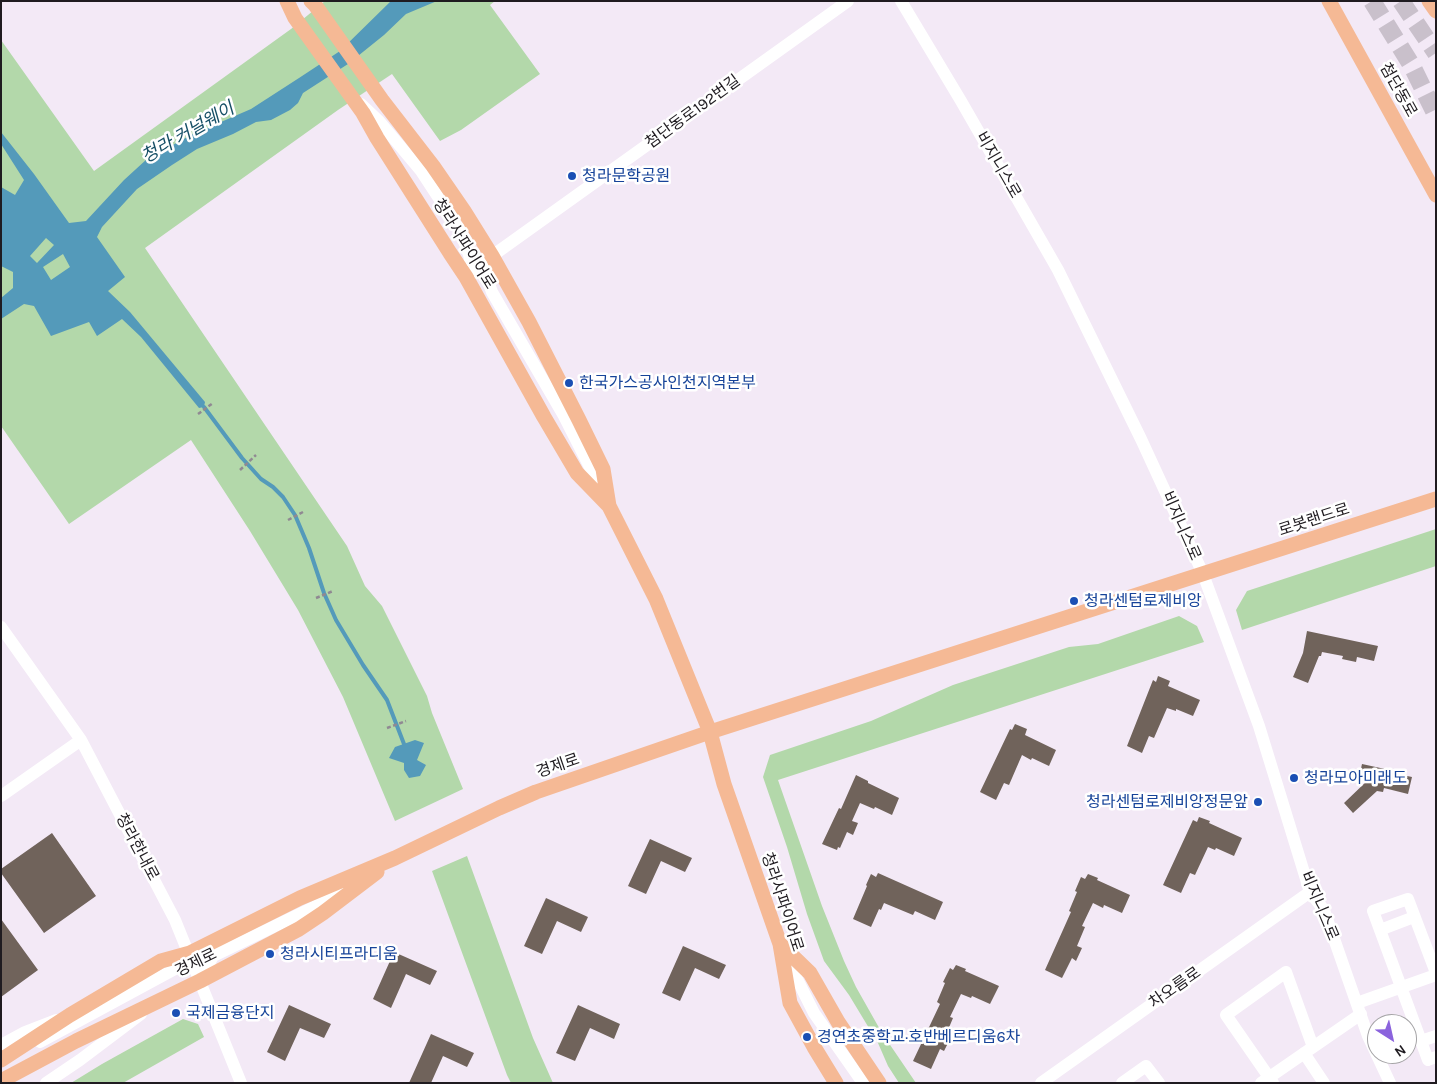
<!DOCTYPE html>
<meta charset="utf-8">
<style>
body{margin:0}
#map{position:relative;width:1437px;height:1084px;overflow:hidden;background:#f3e9f6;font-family:Karla,sans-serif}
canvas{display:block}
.frame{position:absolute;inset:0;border:2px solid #1f1b20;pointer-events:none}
.north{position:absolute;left:1367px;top:1014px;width:50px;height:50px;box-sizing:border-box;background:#fff;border:1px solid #a5a4a6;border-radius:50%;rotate:145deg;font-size:14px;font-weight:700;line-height:20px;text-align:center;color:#1f1b20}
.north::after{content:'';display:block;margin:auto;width:18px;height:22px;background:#8b63dd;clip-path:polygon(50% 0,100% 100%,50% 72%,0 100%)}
</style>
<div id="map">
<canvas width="1437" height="1084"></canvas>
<div class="frame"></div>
<div class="north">N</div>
</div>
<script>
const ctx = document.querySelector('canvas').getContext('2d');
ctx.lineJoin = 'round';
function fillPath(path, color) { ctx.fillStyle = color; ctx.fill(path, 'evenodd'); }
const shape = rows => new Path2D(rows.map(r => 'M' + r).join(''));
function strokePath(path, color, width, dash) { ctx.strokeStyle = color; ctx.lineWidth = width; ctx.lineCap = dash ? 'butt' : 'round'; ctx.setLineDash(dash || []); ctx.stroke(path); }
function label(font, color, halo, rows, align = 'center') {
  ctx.font = font + ' Karla,"Noto Sans KR",sans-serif'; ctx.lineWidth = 5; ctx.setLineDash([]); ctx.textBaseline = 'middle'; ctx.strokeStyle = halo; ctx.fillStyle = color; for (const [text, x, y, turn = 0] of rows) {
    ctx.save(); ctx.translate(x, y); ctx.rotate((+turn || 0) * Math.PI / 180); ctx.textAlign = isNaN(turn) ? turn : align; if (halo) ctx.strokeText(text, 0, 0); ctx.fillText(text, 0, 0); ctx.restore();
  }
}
fillPath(shape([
 [325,1,495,1,490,5,540,74,461,130,440,141,392,74,338,110,145,248,347,546,365,586,382,606,427,696,432,713,463,789,395,821,343,697,298,610,250,531,191,440,69,524,1,426,1,40,94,171,291,29],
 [1436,529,1436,566,1242,630,1236,610,1247,591],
 [1179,616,1197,626,1204,642,778,780,822,906,844,961,856,987,882,1033,916,1083,899,1083,888,1066,878,1043,849,995,824,961,807,914,787,847,763,777,770,755,871,721,953,685,1069,647,1098,644],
 [467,856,533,1038,553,1083,511,1083,507,1075,432,871],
 [183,1019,198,1024,204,1037,123,1083,71,1083,102,1064]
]), '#b3d8aa');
fillPath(shape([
 [391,1,437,1,406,14,384,35,348,64,303,93,298,103,290,110,271,120,256,122,233,134,197,149,172,165,137,189,102,227,97,237,125,277,108,291,130,312,205,402,204,407,199,408,141,337,122,319,97,336,89,322,51,336,34,306,24,304,1,319,1,298,13,288,13,272,1,266,1,187,15,195,24,180,1,144,1,132,34,174,69,223,86,221,124,180,147,159,191,135,251,109,299,78,340,51],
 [46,238,54,245,37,263,30,256],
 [63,254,70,267,51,280,43,267],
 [415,740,424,743,417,760,426,765,420,776,409,778,404,770,404,763,389,758,395,747]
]), '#549aba');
strokePath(shape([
 [204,407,242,458,261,479,273,487,283,497,295,515,309,548,324,593,336,620,363,665,387,700,404,744]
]), '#549aba', 4);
fillPath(shape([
 [1307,631,1378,646,1374,661,1357,657,1356,662,1342,659,1343,656,1322,652,1321,656,1319,656,1308,683,1293,677,1303,653],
 [1158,676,1170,681,1168,686,1200,700,1193,716,1176,709,1176,711,1167,708,1154,738,1149,736,1142,753,1127,746,1153,680,1156,682],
 [1015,724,1027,729,1025,735,1056,750,1049,766,1032,758,1031,760,1022,755,1009,785,1004,783,996,800,980,792,1010,729,1012,730],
 [1362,764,1385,769,1384,771,1412,777,1408,794,1384,788,1383,792,1377,791,1353,813,1344,803,1369,779,1359,777],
 [856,775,868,781,868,783,899,798,892,815,875,807,874,809,860,803,852,821,858,823,853,835,847,832,840,848,838,847,837,850,822,844,839,808,841,809],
 [1199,817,1210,821,1209,823,1242,838,1234,856,1216,848,1215,850,1208,847,1195,875,1190,873,1181,893,1163,885,1193,820,1197,822],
 [52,833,96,896,44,933,1,873,1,869],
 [650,839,692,858,685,872,661,861,646,894,628,886],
 [878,873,943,902,935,920,915,911,913,915,884,903,881,910,879,909,871,927,853,919,867,886,866,885,871,874,876,877],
 [1088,874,1098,878,1097,880,1130,895,1122,913,1104,905,1103,908,1093,903,1082,926,1085,927,1077,946,1082,948,1076,961,1072,958,1062,978,1045,970,1071,912,1069,911,1077,892,1075,891,1081,877,1085,879],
 [546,898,588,917,581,932,557,921,542,954,524,946],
 [1,919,38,970,1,997],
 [683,946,726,965,719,979,695,968,680,1001,662,993],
 [394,952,437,971,430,985,406,974,391,1008,373,999],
 [956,965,966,969,965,971,999,986,990,1004,972,996,971,998,961,994,950,1017,953,1018,945,1037,950,1039,944,1051,940,1049,931,1069,913,1061,940,1004,937,1002,945,983,943,982,950,968,953,970],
 [289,1005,331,1024,324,1038,300,1028,285,1061,267,1052],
 [578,1005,620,1024,614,1039,590,1028,575,1061,556,1053],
 [431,1034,474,1053,467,1067,443,1056,431,1083,409,1083]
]), '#70635b');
strokePath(shape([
 [1372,1,1412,66,1436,115],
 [1401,1,1436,53]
]), '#c9c0cb', 18, [18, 9]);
strokePath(shape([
 [198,414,213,403],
 [240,470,256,455],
 [288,520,303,512],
 [316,598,333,591],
 [387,728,406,721]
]), '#908992', 2.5, [4, 2.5]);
strokePath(shape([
 [901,1,961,101,1058,270,1141,439,1194,554,1203,574,1259,726,1310,892,1324,910,1368,1036,1390,1083],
 [361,104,379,121,421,171,461,232,470,258,466,277],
 [492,256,487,278,492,292,564,416,605,497],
 [466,277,492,256,848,1],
 [1,627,81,740,175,920,241,1083],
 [1,796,81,740],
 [1380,930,1414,917],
 [784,953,814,1013,863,1083],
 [1436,973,1408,899,1373,911,1428,1060,1436,1057],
 [200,981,213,956,343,893],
 [1357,1003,1436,975],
 [1421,1041,1436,1036],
 [40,1042,175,969,190,953],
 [1,1045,25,1032,56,1020],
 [1304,1053,1324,1083],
 [46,1083,80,1060,141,1014],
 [1041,1083,1310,892],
 [1122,1083,1146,1066,1159,1083],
 [1261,1083,1361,1014],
 [1273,1083,1226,1015,1286,972,1313,1047]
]), '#fff', 12);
strokePath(shape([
 [287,1,295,18,363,113,377,138,450,253,466,277,544,417,577,473,609,506],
 [311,1,315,5,382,100,433,166,464,211,492,256,529,322,579,420,603,469,609,506,656,599,710,732,724,784,780,944,790,1003,814,1047,836,1083],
 [1329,1,1436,195],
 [1429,1,1436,11],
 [780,944,810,973,838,1022,879,1083],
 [1,1060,70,1015,161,961,190,953,300,898,395,858,499,808,536,792,710,732,1436,499],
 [1,1081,76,1041,200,981,299,929,323,913,377,872]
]), '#f5b995', 15);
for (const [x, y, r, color] of [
 [572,176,5,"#1a4fb4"],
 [569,383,5,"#1a4fb4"],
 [1074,601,5,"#1a4fb4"],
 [1294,778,5,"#1a4fb4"],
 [1258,802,5,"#1a4fb4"],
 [270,954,5,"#1a4fb4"],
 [176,1013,5,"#1a4fb4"],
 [807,1037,5,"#1a4fb4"]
]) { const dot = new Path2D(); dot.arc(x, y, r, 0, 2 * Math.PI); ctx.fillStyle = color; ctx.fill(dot); strokePath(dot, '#fff', 2); }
label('16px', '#1f1b20', '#fff', [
 ["첨단동로",1398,90,61],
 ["첨단동로192번길",693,112,-36],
 ["비지니스로",998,165,60],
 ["청라사파이어로",464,244,58],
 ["로봇랜드로",1314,520,-18],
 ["비지니스로",1181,526,66],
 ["경제로",558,766,-19],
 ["청라한내로",137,847,62],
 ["청라사파이어로",782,902,72],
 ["비지니스로",1319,906,67],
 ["경제로",196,963,-26],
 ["차오름로",1175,988,-35]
]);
label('16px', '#164399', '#fff', [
 ["청라문학공원",582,176],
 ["한국가스공사인천지역본부",579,383],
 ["청라센텀로제비앙",1084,601],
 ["청라모아미래도",1304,778],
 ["청라센텀로제비앙정문앞",1248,802,"right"],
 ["청라시티프라디움",280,954],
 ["국제금융단지",186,1013],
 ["경연초중학교·호반베르디움6차",817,1037]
], 'left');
label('italic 18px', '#164f66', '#fff', [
 ["청라 커널웨이",188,133,-30]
]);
</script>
